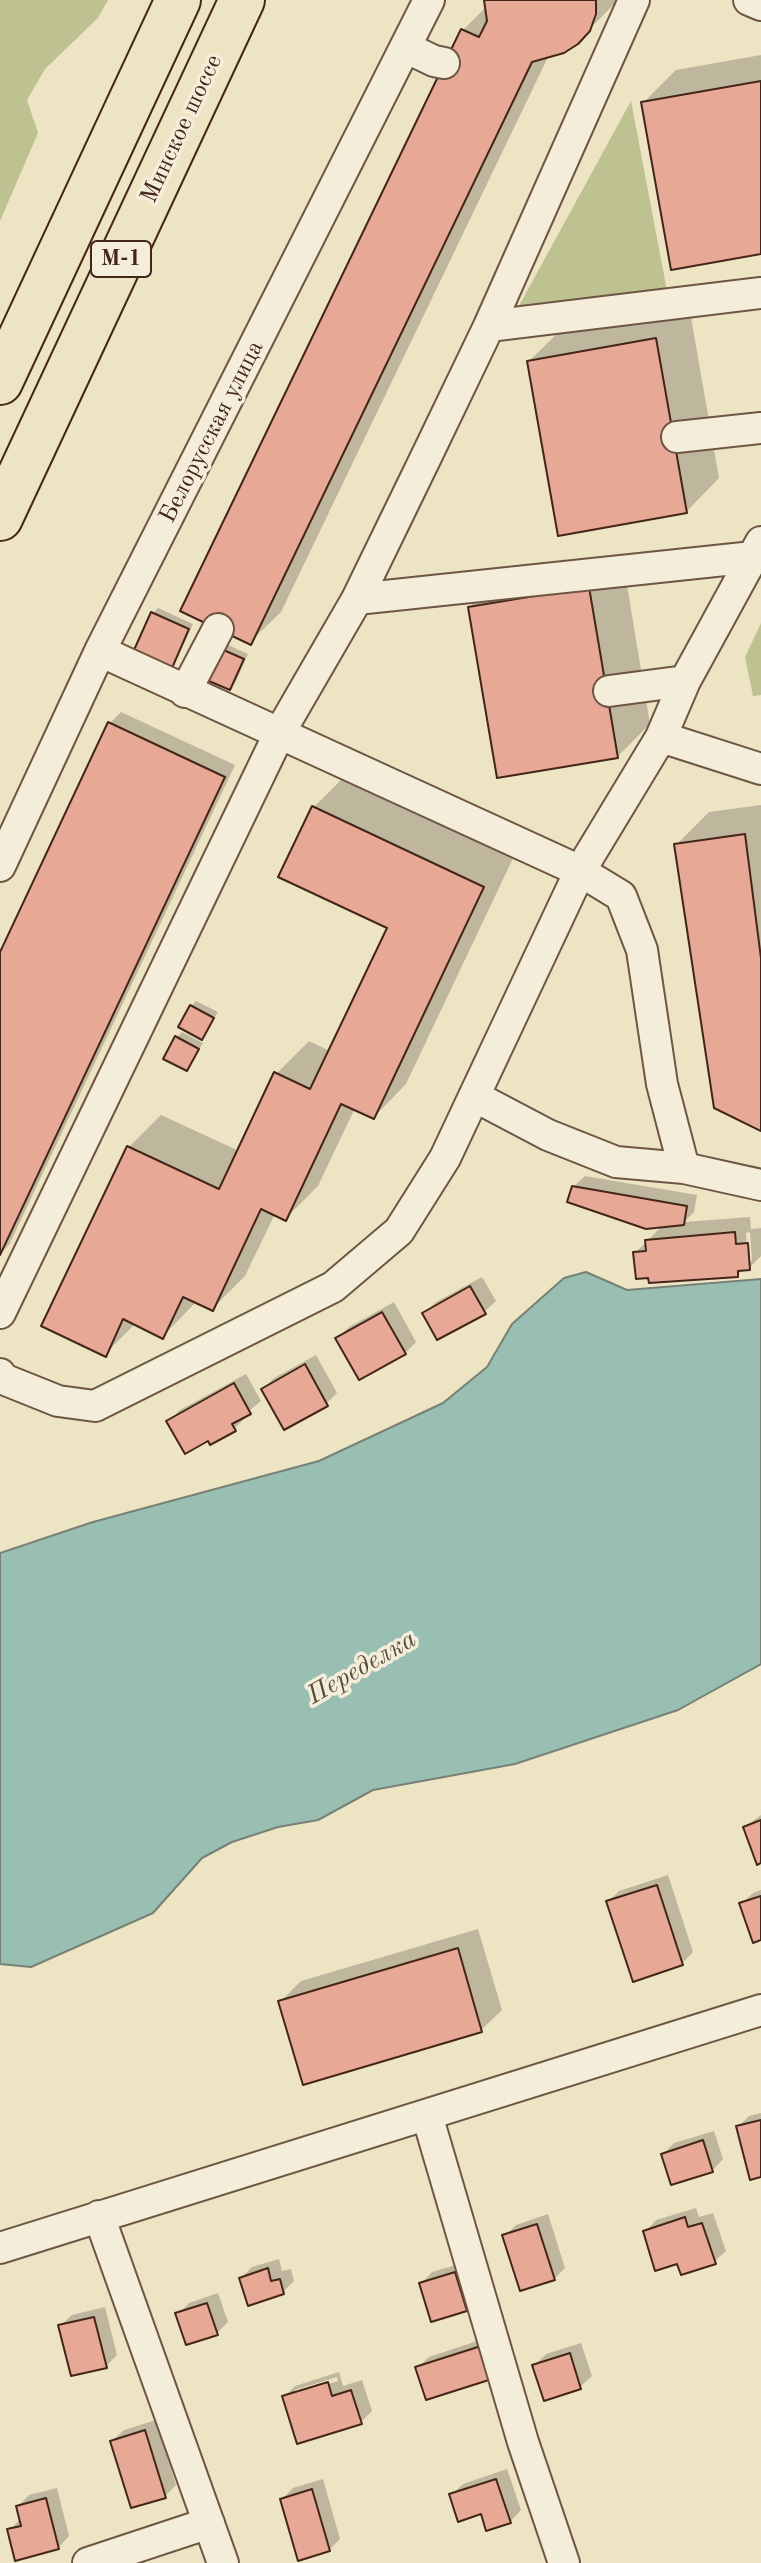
<!DOCTYPE html>
<meta charset="utf-8">
<style>
body{margin:0}
canvas{display:block;background:#ede4c4}
</style>
<canvas width="761" height="2563"></canvas>
<script>
const ctx = document.querySelector('canvas').getContext('2d');
ctx.lineJoin = 'round';
function fillPath(path, color) { ctx.fillStyle = color; ctx.fill(path, 'evenodd'); }
const shape = rows => new Path2D(rows.map(r => 'M' + r).join(''));
function strokePath(path, color, width, dash) { ctx.strokeStyle = color; ctx.lineWidth = width; ctx.lineCap = dash ? 'butt' : 'round'; ctx.setLineDash(dash || []); ctx.stroke(path); }
function label(font, color, halo, rows, align = 'center') {
  ctx.font = font + ' "Old Standard TT",serif'; ctx.lineWidth = 7; ctx.setLineDash([]); ctx.textBaseline = 'middle'; ctx.strokeStyle = halo; ctx.fillStyle = color; for (const [text, x, y, turn = 0] of rows) {
    ctx.save(); ctx.translate(x, y); ctx.rotate((+turn || 0) * Math.PI / 180); ctx.textAlign = isNaN(turn) ? turn : align; if (halo) ctx.strokeText(text, 0, 0); ctx.fillText(text, 0, 0); ctx.restore();
  }
}
fillPath(shape([
 [0,0,108,0,98,18,45,69,27,100,38,133,0,221],
 [631,101,668,296,514,315],
 [761,623,761,695,753,696,745,657]
]), '#bec290');
const water = shape([
 [586,1272,627,1290,761,1279,761,1664,678,1710,515,1764,373,1790,318,1820,278,1827,232,1842,202,1858,153,1913,31,1967,0,1964,0,1553,93,1522,319,1461,443,1403,487,1367,512,1324,564,1278,586,1272]
]);
fillPath(water, '#99bfb2');
strokePath(water, '#778175', 2);
fillPath(shape([
 [486,0,618,0,577,42,549,55,281,612,250,642,463,30,487,6],
 [761,55,761,252,644,102,676,70],
 [689,306,719,478,687,511,529,361,562,329],
 [622,555,650,724,617,757,470,607,503,575],
 [158,608,193,624,176,660,171,665,153,613],
 [226,644,248,654,235,683,230,688,207,678],
 [121,712,235,765,9,1245,0,1254,0,957,110,723],
 [346,775,515,854,406,1084,374,1117,355,1108,318,1186,285,1219,275,1214,245,1276,212,1309,197,1301,163,1336,136,1323,105,1354,129,1147,161,1115,239,1151,276,1074,309,1041,330,1051,389,927,314,807],
 [761,805,761,1129,676,845,709,812],
 [196,1001,218,1012,202,1037,191,1006],
 [182,1032,203,1043,187,1069,177,1037],
 [585,1176,697,1195,694,1212,684,1222,750,1217,751,1229,761,1228,761,1256,749,1268,744,1268,737,1275,635,1253,662,1226,573,1187],
 [750,1232,752,1260,748,1264,746,1233],
 [482,1277,496,1301,484,1312,425,1313,436,1302],
 [394,1302,416,1342,405,1353,338,1338,349,1327],
 [316,1355,337,1393,326,1404,263,1389,274,1378],
 [246,1374,261,1401,244,1415,245,1418,234,1429,208,1438,169,1421,180,1410],
 [761,1815,761,1861,745,1827],
 [668,1875,693,1952,682,1963,608,1902,619,1891],
 [761,1890,761,1938,741,1904,753,1893],
 [478,1929,502,2010,481,2030,280,2002,301,1981],
 [761,2113,761,2175,738,2127,749,2116],
 [714,2131,723,2159,712,2171,663,2154,674,2143],
 [696,2208,699,2217,713,2213,726,2251,714,2262,679,2261,645,2232,656,2220],
 [548,2214,565,2268,554,2279,505,2236,516,2225],
 [279,2259,282,2271,291,2269,294,2281,283,2292,241,2278,252,2267],
 [466,2262,477,2298,466,2309,421,2284,432,2272],
 [218,2293,228,2322,217,2333,178,2314,189,2303],
 [105,2307,117,2355,106,2366,60,2326,72,2315],
 [492,2336,427,2398,417,2368,429,2357],
 [581,2343,592,2376,580,2387,534,2366,546,2354],
 [339,2372,343,2386,362,2380,372,2411,361,2422,284,2397,295,2386],
 [337,2377,338,2381,295,2395,295,2390],
 [156,2420,176,2485,165,2496,112,2441,124,2430],
 [507,2469,521,2510,510,2522,482,2512,451,2495,463,2484],
 [323,2479,340,2539,329,2550,282,2499,293,2488],
 [57,2488,69,2536,58,2548,10,2530,21,2518,18,2506,29,2495]
]), '#0003');
const building = shape([
 [484,0,596,0,596,14,590,31,578,44,564,53,532,62,251,645,180,611,461,29,479,37,487,21,484,0],
 [761,81,761,254,671,270,641,102,761,81],
 [656,338,687,513,558,536,527,361,656,338],
 [589,587,618,758,497,778,468,607,589,587],
 [151,612,189,629,172,668,134,650,151,612],
 [219,648,244,659,230,690,204,679,219,648],
 [108,722,225,777,0,1255,0,952,108,722],
 [312,806,484,887,374,1119,341,1104,286,1221,261,1209,213,1311,183,1297,163,1339,123,1319,106,1357,41,1326,127,1146,219,1189,274,1072,310,1089,387,928,278,877,312,806],
 [745,834,761,958,761,1131,714,1108,674,844,745,834],
 [190,1005,214,1018,202,1040,178,1027,190,1005],
 [175,1036,199,1049,187,1071,163,1059,175,1036],
 [572,1186,687,1206,684,1225,646,1229,567,1202,572,1186],
 [735,1232,736,1244,748,1243,750,1270,738,1271,738,1277,649,1283,648,1278,636,1279,633,1252,646,1251,645,1240,735,1232],
 [470,1286,486,1314,437,1340,422,1313,470,1286],
 [382,1312,406,1354,359,1380,335,1338,382,1312],
 [305,1364,328,1406,284,1430,261,1389,305,1364],
 [234,1383,251,1414,232,1424,236,1431,210,1445,208,1441,185,1454,166,1421,234,1383],
 [761,1820,761,1863,757,1865,743,1827,761,1820],
 [657,1885,683,1965,633,1982,606,1901,657,1885],
 [761,1896,761,1940,753,1943,739,1903,761,1896],
 [458,1948,482,2032,303,2085,278,2001,458,1948],
 [761,2120,761,2177,750,2180,736,2126,761,2120],
 [703,2140,713,2172,671,2185,661,2154,703,2140],
 [685,2217,688,2227,702,2223,716,2264,681,2275,677,2264,655,2271,643,2231,685,2217],
 [537,2224,555,2280,520,2291,502,2235,537,2224],
 [268,2268,271,2281,280,2279,284,2294,248,2306,239,2278,268,2268],
 [455,2272,467,2311,431,2322,419,2283,455,2272],
 [207,2303,218,2335,186,2345,175,2313,207,2303],
 [94,2317,107,2368,71,2376,58,2325,94,2317],
 [481,2346,492,2379,426,2400,415,2367,481,2346],
 [570,2353,581,2389,544,2401,532,2365,570,2353],
 [328,2382,332,2396,351,2390,362,2424,297,2444,282,2396,328,2382],
 [145,2430,166,2498,131,2508,110,2441,145,2430],
 [496,2479,511,2523,486,2531,481,2514,458,2522,449,2494,496,2479],
 [312,2489,330,2551,298,2561,280,2499,312,2489],
 [46,2498,59,2549,15,2561,7,2529,21,2526,16,2506,46,2498]
]);
fillPath(building, '#e7a996');
strokePath(building, '#442519', 2);
const minor = shape([
 [749,0,761,5],
 [407,48,434,61,444,63],
 [489,326,761,293],
 [677,437,761,428],
 [357,599,753,557],
 [100,651,580,871,621,896,642,950,662,1084,684,1168,761,1185],
 [609,691,685,681],
 [185,692,218,629],
 [661,737,761,769],
 [0,866,100,651,429,0],
 [474,1096,548,1135,616,1162,684,1168],
 [0,1313,280,732,357,599,427,455,489,326,634,0],
 [0,1374,3,1379,58,1401,95,1406,333,1287,399,1231,445,1158,580,871,661,737,685,681,761,542],
 [427,2115,523,2442,564,2563],
 [99,2216,223,2563],
 [0,2248,761,2010],
 [88,2563,209,2523]
]);
const highway = shape([
 [0,382,178,0],
 [0,518,242,0]
]);
strokePath(minor, '#6e5544', 34);
strokePath(highway, '#442519', 48);
strokePath(minor, '#f3edd9', 30);
strokePath(highway, '#ede4c4', 44);
for (const [x, y, w] of [
 [121,259,60]
]) { const box = new Path2D(); box.roundRect(x - w / 2, y - 18, w, 36, 6); ctx.fillStyle = '#f3edd9'; ctx.fill(box); strokePath(box, '#442519', 2); }
label('bold 22px', '#442519', null, [
 ["М-1",121,259]
]);
label('24px', '#442519', '#f3edd9', [
 ["Минское шоссе",182,129,-65],
 ["Белорусская улица",212,432,-63]
]);
label('italic 26px', '#594c3f', '#f3edd9', [
 ["Переделка",362,1668,-30]
]);
</script>
